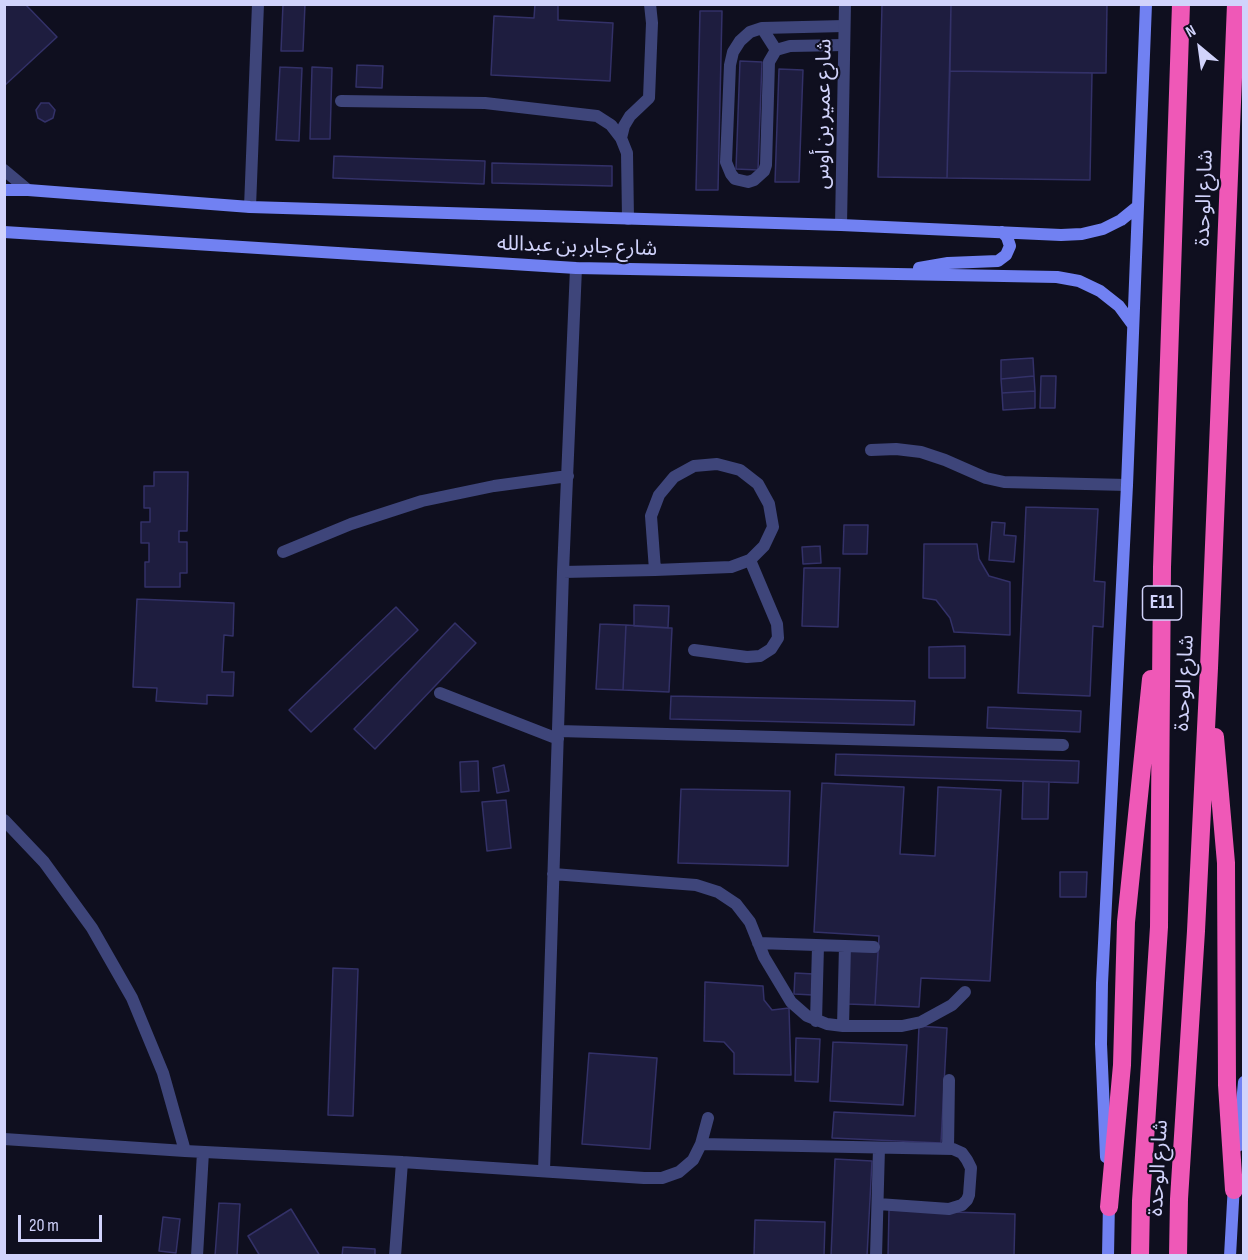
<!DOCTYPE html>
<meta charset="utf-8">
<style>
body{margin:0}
#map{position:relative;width:1248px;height:1260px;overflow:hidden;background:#0f0f1f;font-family:"Sofia Sans Condensed",sans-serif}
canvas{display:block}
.frame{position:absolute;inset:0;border:6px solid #d1d3fb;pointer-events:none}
.north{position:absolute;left:1170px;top:18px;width:60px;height:60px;-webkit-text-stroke:4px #0f0f1f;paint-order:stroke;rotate:331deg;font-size:16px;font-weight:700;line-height:24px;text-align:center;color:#d1d3fb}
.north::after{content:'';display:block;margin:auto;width:21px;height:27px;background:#d1d3fb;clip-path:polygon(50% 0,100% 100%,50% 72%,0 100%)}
.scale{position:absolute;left:18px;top:1215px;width:84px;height:27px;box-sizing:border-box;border:3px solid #d1d3fb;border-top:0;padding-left:8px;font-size:18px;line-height:21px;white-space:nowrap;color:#d1d3fb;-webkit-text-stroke:4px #0f0f1f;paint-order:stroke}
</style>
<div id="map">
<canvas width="1248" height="1260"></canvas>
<div class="frame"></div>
<div class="north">N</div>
<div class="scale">20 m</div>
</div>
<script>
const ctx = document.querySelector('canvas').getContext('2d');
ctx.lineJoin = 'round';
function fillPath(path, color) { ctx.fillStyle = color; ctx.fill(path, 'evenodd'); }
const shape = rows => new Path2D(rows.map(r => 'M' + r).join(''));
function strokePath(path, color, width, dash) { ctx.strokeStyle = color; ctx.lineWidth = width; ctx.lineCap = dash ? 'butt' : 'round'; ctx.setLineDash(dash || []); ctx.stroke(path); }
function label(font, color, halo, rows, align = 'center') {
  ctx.font = font + ' "Sofia Sans Condensed","Noto Sans Arabic",sans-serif'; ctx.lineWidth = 4.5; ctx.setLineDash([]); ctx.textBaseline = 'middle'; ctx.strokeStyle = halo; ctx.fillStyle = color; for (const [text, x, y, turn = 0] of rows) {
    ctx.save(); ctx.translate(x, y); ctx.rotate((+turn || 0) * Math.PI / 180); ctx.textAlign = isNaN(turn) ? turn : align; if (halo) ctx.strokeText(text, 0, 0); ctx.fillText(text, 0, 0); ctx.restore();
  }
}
const building = shape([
 [4,4,25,4,57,37,4,86,4,4],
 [283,4,305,4,303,51,281,51,283,4],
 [535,4,558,4,558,20,613,23,610,81,491,75,494,16,534,18,535,4],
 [882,4,951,4,947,178,878,177,882,4],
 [951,4,1107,4,1106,73,950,71,951,4],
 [700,11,722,11,718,190,696,190,700,11],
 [740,61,762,62,758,170,736,169,740,61],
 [357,65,383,66,382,88,356,87,357,65],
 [280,67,302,68,299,141,276,140,280,67],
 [312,67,332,68,330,139,310,139,312,67],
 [779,69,803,70,799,182,775,182,779,69],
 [950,71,1092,73,1090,180,947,178,950,71],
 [41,103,49,103,55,110,53,118,45,122,38,118,36,110,41,103],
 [334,156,485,161,484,184,333,178,334,156],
 [492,163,612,166,612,186,492,183,492,163],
 [1033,358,1034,376,1001,379,1001,360,1033,358],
 [1034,376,1035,391,1002,393,1001,379,1034,376],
 [1041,376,1056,376,1055,408,1040,408,1041,376],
 [1035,391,1035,408,1003,410,1002,393,1035,391],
 [154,472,188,472,187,531,179,531,179,542,187,542,187,573,180,573,180,587,145,587,145,562,149,562,149,543,141,543,141,522,150,522,150,508,144,508,144,486,154,486,154,472],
 [1026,507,1098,509,1094,581,1105,582,1103,627,1093,626,1090,696,1018,693,1026,507],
 [992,522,1005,523,1004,535,1016,536,1014,562,989,560,992,522],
 [844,525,868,525,867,554,843,554,844,525],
 [924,544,977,544,979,559,989,576,1010,582,1010,635,954,632,950,618,936,600,923,598,924,544],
 [820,546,821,563,803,564,802,547,820,546],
 [804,568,840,568,838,627,802,626,804,568],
 [137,599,234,603,233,636,224,635,222,672,234,672,233,696,207,695,207,704,156,701,157,688,133,687,137,599],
 [634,605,669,606,668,628,634,626,634,605],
 [396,607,418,630,311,732,289,710,396,607],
 [455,623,476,643,375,749,354,729,455,623],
 [600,624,626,625,623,690,596,689,600,624],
 [626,625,672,628,669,692,623,690,626,625],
 [965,646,965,678,929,678,929,647,965,646],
 [671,696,915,701,914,725,670,719,671,696],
 [988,707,1081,711,1080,732,987,728,988,707],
 [836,754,1079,761,1078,783,835,775,836,754],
 [478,761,479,791,461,792,460,762,478,761],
 [504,765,509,791,497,793,493,768,504,765],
 [1023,781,1049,782,1048,819,1022,819,1023,781],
 [822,783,904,787,900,854,935,856,938,787,1001,790,990,981,921,978,919,1007,875,1005,879,936,814,932,822,783],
 [681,789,790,791,788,866,678,863,681,789],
 [506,800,511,848,487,851,482,802,506,800],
 [1060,872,1087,872,1086,897,1060,897,1060,872],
 [849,951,878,952,875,1005,847,1004,849,951],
 [333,968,358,969,353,1116,328,1115,333,968],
 [795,973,814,974,813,995,794,994,795,973],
 [705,982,763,986,764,1000,772,1010,789,1008,791,1075,734,1074,734,1053,724,1042,704,1041,705,982],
 [919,1026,947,1028,941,1143,832,1138,834,1112,915,1116,919,1026],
 [796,1038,820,1039,818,1082,795,1081,796,1038],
 [833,1042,907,1045,903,1105,830,1101,833,1042],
 [589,1053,657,1058,650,1149,582,1144,589,1053],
 [835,1159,872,1161,867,1256,831,1256,835,1159],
 [219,1203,240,1204,237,1256,215,1256,219,1203],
 [291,1209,320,1256,260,1256,248,1236,291,1209],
 [889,1210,1015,1214,1014,1256,888,1256,889,1210],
 [163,1217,180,1219,176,1253,159,1251,163,1217],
 [755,1220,825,1222,824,1256,754,1256,755,1220],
 [343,1247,375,1249,375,1256,342,1256,343,1247]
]);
fillPath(building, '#1e1d3f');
strokePath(building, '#333168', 1.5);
strokePath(shape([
 [762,28,776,50],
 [844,45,790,46,776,50,769,62,766,165,764,171,754,180,748,182,735,179,731,174,726,162,730,65,733,52,740,41,750,32,762,28,844,26],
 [341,101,485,103,597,116,611,125,621,138,627,153,628,219],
 [621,138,624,126,630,116,649,98,652,23,650,4],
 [4,170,28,190],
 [250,207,258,4],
 [871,450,896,449,921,452,945,460,986,478,1004,482,1127,485],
 [283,552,351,524,422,501,494,486,568,476],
 [563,572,655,570,731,567,750,560,764,546,773,527,769,504,758,484,740,470,717,464,694,466,674,477,659,495,651,516,655,570],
 [694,650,747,657,760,656,771,649,778,638,777,624,750,560],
 [440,693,558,739],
 [559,731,1063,745],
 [4,820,44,862,92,928,132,998,163,1073,185,1151],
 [553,874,696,885,718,892,736,904,750,922,764,957,791,1002,807,1016,827,1024,843,1026,902,1026,921,1022,952,1005,965,992],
 [758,943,874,947],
 [816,1021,818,946],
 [843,1026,845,946],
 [4,1139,185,1151,402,1162,644,1178,662,1178,679,1172,693,1160,701,1144,708,1118],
 [701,1144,953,1149,962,1153,967,1160,971,1168,969,1195,967,1200,962,1205,949,1209,878,1204],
 [948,1149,949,1080],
 [544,1171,563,572,576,268],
 [197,1256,203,1152],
 [395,1256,402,1162],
 [876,1256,879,1148]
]), '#3e457a', 12);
strokePath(shape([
 [841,225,845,4]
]), '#3e457a', 12);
strokePath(shape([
 [4,190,28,190,250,207,841,225,1061,235,1082,234,1103,229,1121,220,1137,207],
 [4,232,576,268,1057,277,1079,281,1100,291,1119,306,1133,325],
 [919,268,948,263,998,261,1006,255,1010,246,1007,237,1002,232],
 [1238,1146,1244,1082],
 [1106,1157,1101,1044,1102,983,1127,485,1146,4],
 [1108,1256,1109,1201],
 [1230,1256,1234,1184]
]), '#7181f2', 12);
strokePath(shape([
 [1215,737,1226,863,1227,1085,1234,1190],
 [1109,1207,1122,1065,1126,922,1151,679],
 [1140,1256,1141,1201,1159,927,1162,567,1181,4],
 [1178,1256,1179,1199,1196,931,1209,668,1236,4]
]), '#ef58b7', 18);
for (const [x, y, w] of [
 [1162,603,39]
]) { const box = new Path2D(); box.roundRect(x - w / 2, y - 17, w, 34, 4.5); ctx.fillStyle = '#0f0f1f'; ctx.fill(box); strokePath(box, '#d1d3fb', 1.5); }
label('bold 20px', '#d1d3fb', null, [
 ["E11",1162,603]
]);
label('21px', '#d1d3fb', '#0f0f1f', [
 ["شارع عمير بن أوس",824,114,-89],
 ["شارع الوحدة",1205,198,-88],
 ["شارع جابر بن عبدالله",577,247,2],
 ["شارع الوحدة",1185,683,-87],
 ["شارع الوحدة",1159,1168,-87]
]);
</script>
